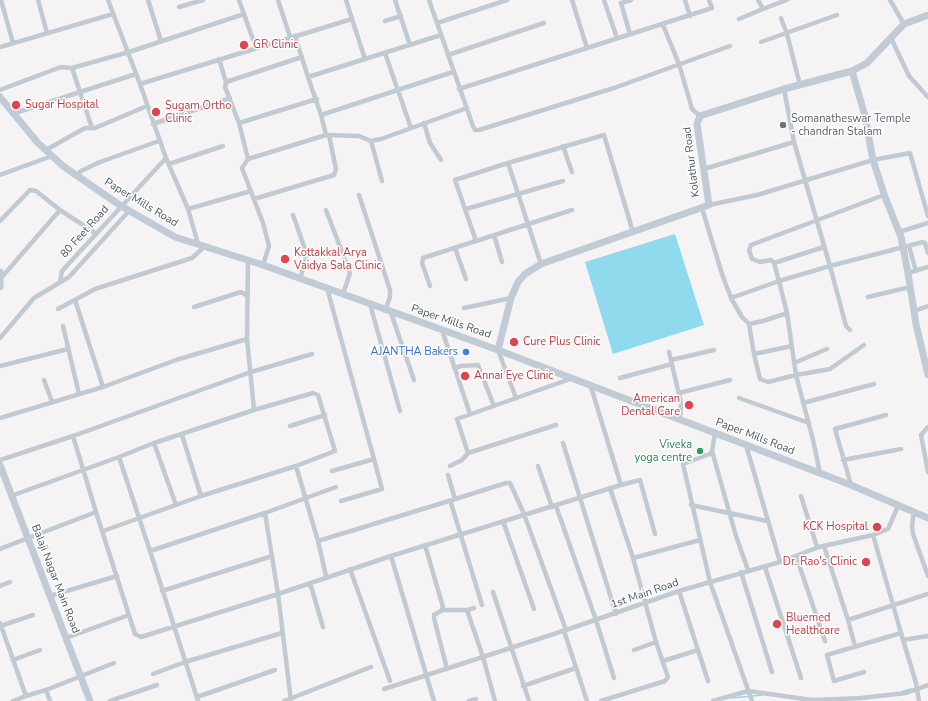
<!DOCTYPE html>
<style>
body{margin:0}
canvas{display:block;background:#f5f3f3}
</style>
<canvas width="928" height="701"></canvas>
<script>
const ctx = document.querySelector('canvas').getContext('2d');
ctx.lineJoin = 'round';
function fillPath(path, color) { ctx.fillStyle = color; ctx.fill(path, 'evenodd'); }
const shape = rows => new Path2D(rows.map(r => 'M' + r).join(''));
function strokePath(path, color, width, dash) { ctx.strokeStyle = color; ctx.lineWidth = width; ctx.lineCap = dash ? 'butt' : 'round'; ctx.setLineDash(dash || []); ctx.stroke(path); }
function label(font, color, halo, rows, align = 'center') {
  ctx.font = font + ' "Nunito Sans",sans-serif'; ctx.lineWidth = 3; ctx.setLineDash([]); ctx.textBaseline = 'middle'; ctx.strokeStyle = halo; ctx.fillStyle = color; for (const [text, x, y, turn = 0] of rows) {
    ctx.save(); ctx.translate(x, y); ctx.rotate((+turn || 0) * Math.PI / 180); ctx.textAlign = isNaN(turn) ? turn : align; if (halo) ctx.strokeText(text, 0, 0); ctx.fillText(text, 0, 0); ctx.restore();
  }
}
fillPath(shape([
 [675,234,704,325,613,354,585,262]
]), '#90daee');
strokePath(shape([
 [903,691,911,689],
 [731,698,763,695]
]), '#90daee', 1.5);
strokePath(shape([
 [1,0,13,43],
 [38,0,47,33],
 [108,0,140,84],
 [148,0,161,41],
 [239,0,256,48],
 [278,0,290,37],
 [395,0,410,45],
 [429,0,473,126,475,130,479,130,614,88,730,46],
 [572,0,587,48],
 [604,0,617,38],
 [685,0,690,16],
 [758,0,763,9,787,0],
 [890,0,904,24],
 [179,7,203,0],
 [781,18,787,34,800,85],
 [352,19,365,59],
 [739,19,763,9],
 [385,21,401,16],
 [437,23,507,0],
 [663,25,679,64,692,109,700,116],
 [630,34,621,3,631,0],
 [295,36,308,77],
 [891,38,909,76,928,97],
 [761,42,837,15],
 [0,47,113,14],
 [385,53,411,128],
 [448,55,544,23],
 [219,59,226,82],
 [72,68,92,128],
 [459,89,712,8,709,0],
 [0,90,61,67,72,68,129,52,244,14],
 [12,114,136,74],
 [321,115,308,77,441,35],
 [239,123,225,87,226,82,302,57],
 [424,123,430,143,441,160],
 [153,124,230,98],
 [326,135,321,115,453,72],
 [371,141,382,181],
 [563,146,572,172],
 [46,150,85,128,95,128,147,106],
 [166,158,188,209,251,191],
 [248,159,239,123,317,99],
 [169,164,223,146],
 [704,169,794,142],
 [0,175,52,156],
 [77,176,81,171,100,162,159,141],
 [359,195,390,290,390,297,385,311],
 [254,199,334,175,336,169,329,135],
 [709,205,757,195,873,160,910,153,928,216],
 [702,208,722,274,731,298,742,317,749,324,763,321,787,313,779,281,830,266,794,142,784,89],
 [188,209,198,244],
 [466,209,563,181],
 [326,210,350,273,343,294],
 [293,215,306,252,306,258,300,279],
 [0,221,30,190,36,191,60,210,95,233],
 [899,232,928,223],
 [494,235,502,262],
 [476,241,572,210],
 [909,246,916,271],
 [455,248,466,279],
 [774,263,824,247],
 [541,264,508,163,604,135,633,232],
 [263,265,269,246,263,223,242,168,248,159,326,135,359,136,371,141,381,139,467,108],
 [908,273,928,267],
 [1,278,60,210],
 [60,281,62,271,166,158,140,84,352,19,346,0],
 [430,286,422,263,423,258,476,241,455,180,508,163],
 [327,288,374,459,332,471],
 [868,297,910,287],
 [731,298,779,281,774,263,771,260,760,262,752,259,749,250,751,245,884,195],
 [75,300,103,387],
 [370,304,400,411],
 [194,307,241,292,248,296],
 [464,308,511,298],
 [58,309,95,289,192,258,204,247],
 [914,311,928,306],
 [391,313,414,380],
 [787,313,796,375,813,440,820,473],
 [749,324,754,354],
 [63,326,79,394],
 [442,330,470,414],
 [850,330,846,326,830,266,923,242,925,243,928,253],
 [0,338,34,298,69,277,129,211],
 [792,346,754,354,760,379,768,382,796,375,830,369,864,345],
 [498,350,516,398],
 [669,352,681,403,680,420],
 [671,360,714,350],
 [794,363,827,349],
 [0,366,68,349],
 [454,368,461,366,478,365,494,406],
 [620,378,672,364],
 [44,380,52,402],
 [679,393,730,380],
 [739,398,809,423],
 [803,403,874,384],
 [254,410,313,393,318,395,335,451,296,466],
 [0,418,103,387,176,360,247,339],
 [556,425,468,453,457,419,570,379],
 [290,426,325,415],
 [928,427,921,435,928,472],
 [715,433,712,451,710,454,683,464,710,582,752,701],
 [182,435,201,496],
 [73,436,96,512],
 [154,443,176,505],
 [563,443,616,614],
 [746,445,780,562],
 [712,451,736,536,748,570],
 [0,460,73,436,251,372,312,354],
 [843,460,901,449],
 [450,466,462,460,468,453],
 [538,466,552,507],
 [448,475,455,499],
 [621,485,640,480,655,534],
 [851,485,835,429,886,415],
 [11,496,119,457],
 [801,496,817,547],
 [341,501,382,489,374,459],
 [449,501,506,483,510,483,524,514,566,630],
 [691,505,767,521],
 [556,506,596,620,614,678],
 [914,512,912,525,913,534,928,576],
 [265,513,278,594,291,701],
 [503,521,534,609],
 [103,531,201,496,296,466,318,541,326,576],
 [318,541,449,501,451,503,482,605],
 [425,545,443,607,441,611,434,615,434,618,447,669],
 [824,546,848,620,928,594],
 [0,549,96,512,135,634,141,637,278,594,391,556,434,701],
 [150,551,119,457,154,443,254,410,247,339,248,261],
 [391,556,621,485,591,387],
 [796,556,825,641],
 [633,558,700,540],
 [765,567,801,678],
 [350,569,390,681],
 [741,572,772,672],
 [310,583,323,627],
 [0,586,10,582],
 [162,591,272,556],
 [679,591,708,681],
 [493,592,529,701],
 [50,596,117,576],
 [474,608,467,610,483,657,495,701],
 [443,610,467,610],
 [848,620,855,646],
 [0,623,26,696,46,690],
 [0,626,33,615],
 [564,631,587,701],
 [901,633,916,683],
 [66,638,129,615],
 [903,640,928,636],
 [634,650,656,642],
 [13,660,40,650],
 [663,661,698,650],
 [864,672,834,681,827,655,901,633,873,535],
 [153,674,185,662,282,633],
 [523,686,576,668],
 [384,689,566,630,679,591,780,562,819,547,873,535,888,529,898,506],
 [918,695,919,701],
 [197,697,275,670],
 [13,701,26,696],
 [50,701,46,690,114,663],
 [110,701,157,685],
 [198,701,150,551,265,513,336,487],
 [284,701,371,667],
 [469,701,476,699],
 [601,701,665,681,668,677,656,642,633,558,610,488],
 [713,701,748,691,812,700,861,698,906,693,928,685]
]), '#c1cad2', 4.5);
strokePath(shape([
 [852,71,865,116,873,160,885,197,901,237,908,273,916,324,928,375],
 [0,97,38,143,63,166,121,206,175,237,263,265,498,350,851,485,928,518],
 [0,272,0,287],
 [498,350,511,298,518,282,525,274,541,264,709,205,697,124,700,116,784,89,852,71,867,63,904,24,928,15],
 [0,465,90,701]
]), '#c1cbd6', 7);
strokePath(shape([
 [916,683,918,695]
]), '#c1cad2', 4.5);
for (const [x, y, r, color] of [
 [244,45,5,"#e0444e"],
 [16,105,5,"#e0444e"],
 [156,112,5,"#e0444e"],
 [783,125,4,"#6b7280"],
 [285,259,5,"#e0444e"],
 [514,342,5,"#e0444e"],
 [466,352,4,"#3f7fe0"],
 [465,376,5,"#e0444e"],
 [689,405,5,"#e0444e"],
 [700,451,4,"#2e9e5b"],
 [877,527,5,"#e0444e"],
 [866,562,5,"#e0444e"],
 [777,624,5,"#e0444e"]
]) { const dot = new Path2D(); dot.arc(x, y, r, 0, 2 * Math.PI); ctx.fillStyle = color; ctx.fill(dot); strokePath(dot, '#fff', 1.5); }
label('11px', '#be3a42', '#fff', [
 ["GR Clinic",253,45],
 ["Sugar Hospital",25,105],
 ["Sugam Ortho",165,106],
 ["Clinic",165,119],
 ["Kottakkal Arya",294,253],
 ["Vaidya Sala Clinic",294,266],
 ["Cure Plus Clinic",523,342],
 ["Annai Eye Clinic",474,376],
 ["American",680,399,"right"],
 ["Dental Care",680,412,"right"],
 ["KCK Hospital",868,527,"right"],
 ["Dr. Rao's Clinic",857,562,"right"],
 ["Bluemed",786,618],
 ["Healthcare",786,631]
], 'left');
label('11px', '#5b616d', '#fff', [
 ["Somanatheswar Temple",791,119],
 ["- chandran Stalam",791,132]
], 'left');
label('11px', '#4a5661', '#fff', [
 ["Kolathur Road",692,162,-97],
 ["Paper Mills Road",141,203,31],
 ["80 Feet Road",85,232,-48],
 ["Paper Mills Road",451,322,19],
 ["Paper Mills Road",755,437,21],
 ["Balaji Nagar Main Road",55,579,69],
 ["1st Main Road",645,594,-19]
]);
label('11px', '#366cbe', '#fff', [
 ["AJANTHA Bakers",458,352]
], 'right');
label('11px', '#27864d', '#fff', [
 ["Viveka",692,445],
 ["yoga centre",692,458]
], 'right');
</script>
